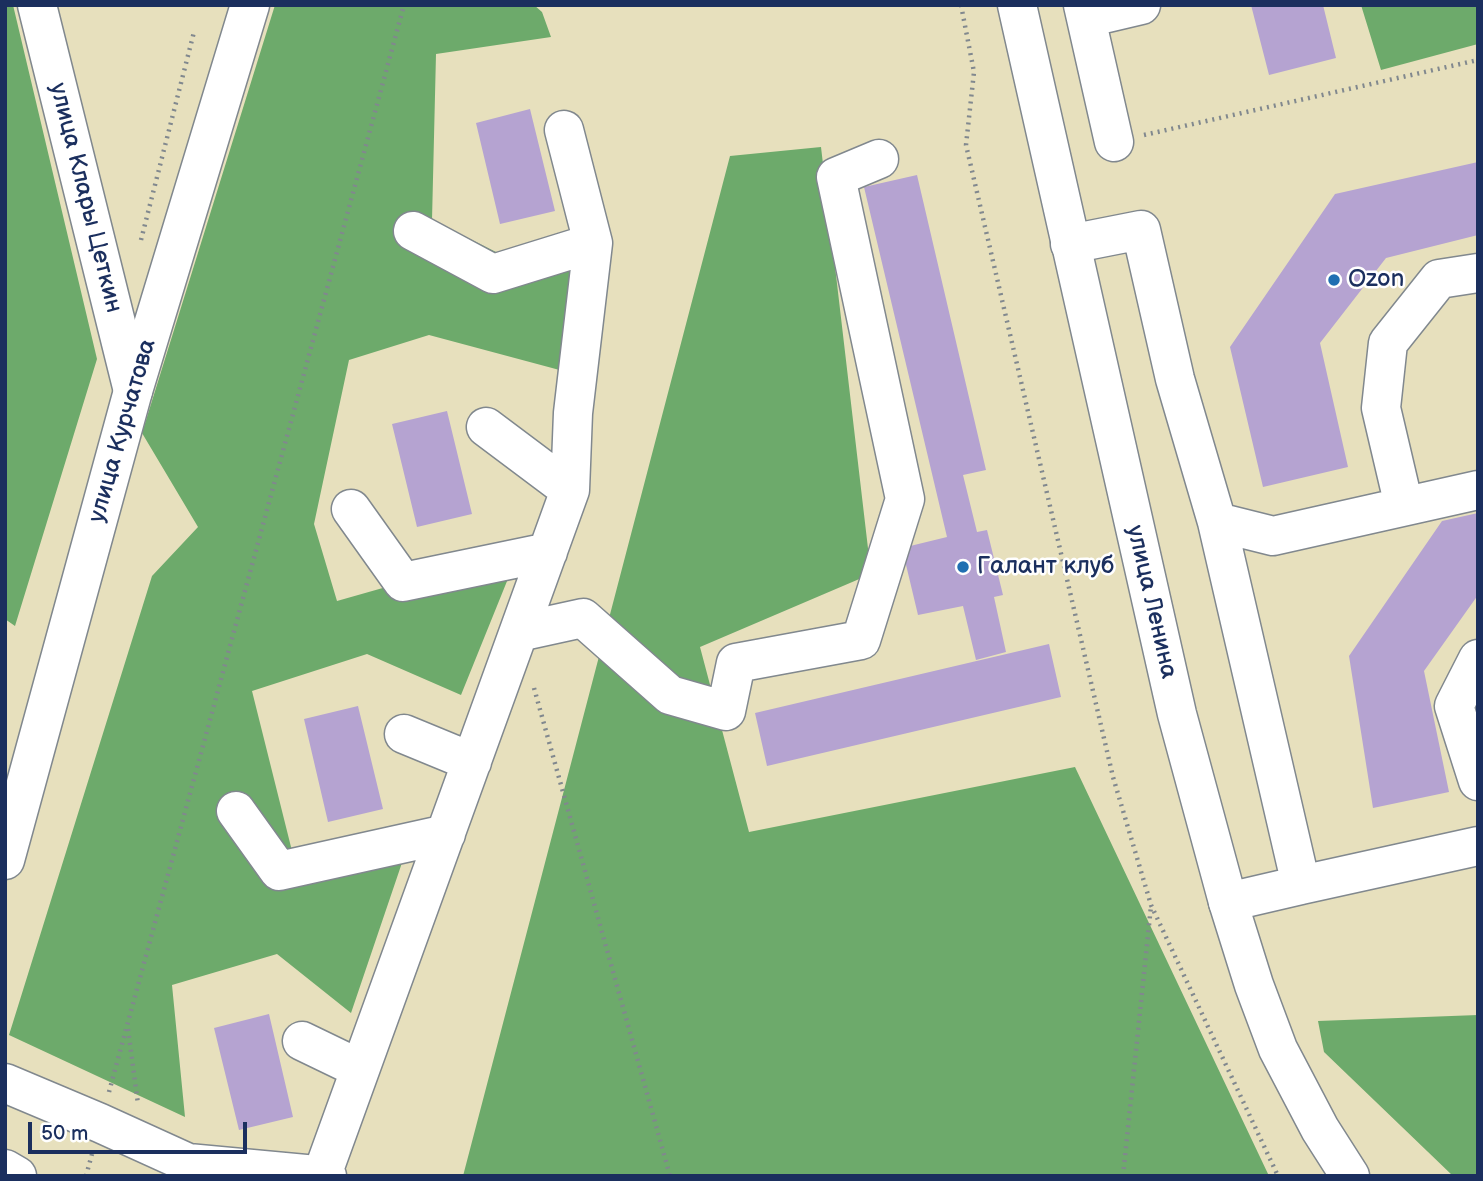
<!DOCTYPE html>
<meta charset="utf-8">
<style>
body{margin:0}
#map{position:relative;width:1483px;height:1181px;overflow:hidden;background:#e7e0bd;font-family:"Balsamiq Sans",sans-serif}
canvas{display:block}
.frame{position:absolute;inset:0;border:7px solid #1b2f5e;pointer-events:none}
.scale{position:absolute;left:28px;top:1122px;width:219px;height:32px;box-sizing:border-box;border:4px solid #1b2f5e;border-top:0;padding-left:9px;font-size:21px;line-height:24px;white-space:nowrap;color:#1b2f5e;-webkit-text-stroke:5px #fff;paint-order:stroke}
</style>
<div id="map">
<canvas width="1483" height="1181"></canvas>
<div class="frame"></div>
<div class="scale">50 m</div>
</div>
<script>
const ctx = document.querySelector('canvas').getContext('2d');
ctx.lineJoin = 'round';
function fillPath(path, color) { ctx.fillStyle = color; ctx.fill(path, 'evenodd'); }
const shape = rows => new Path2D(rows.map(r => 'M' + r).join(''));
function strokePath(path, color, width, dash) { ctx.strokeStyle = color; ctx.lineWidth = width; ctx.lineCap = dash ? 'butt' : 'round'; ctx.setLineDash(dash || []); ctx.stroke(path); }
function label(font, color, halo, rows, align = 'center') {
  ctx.font = font + ' "Balsamiq Sans",sans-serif'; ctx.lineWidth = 5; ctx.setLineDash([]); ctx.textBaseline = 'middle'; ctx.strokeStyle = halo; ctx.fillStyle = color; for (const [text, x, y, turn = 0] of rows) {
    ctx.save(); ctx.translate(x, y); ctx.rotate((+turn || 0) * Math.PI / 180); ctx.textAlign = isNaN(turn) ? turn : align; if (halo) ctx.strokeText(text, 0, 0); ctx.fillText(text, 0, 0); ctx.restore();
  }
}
fillPath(shape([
 [5,5,13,5,97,359,15,626,5,619],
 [275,5,534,5,542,12,551,37,436,54,432,220,504,256,603,252,567,372,429,335,349,360,314,524,337,601,520,549,461,695,367,654,252,691,294,859,407,848,351,1013,277,954,172,985,185,1117,9,1035,152,576,198,527,142,433],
 [1361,5,1478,5,1478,44,1381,70],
 [821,147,871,574,700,647,749,832,1075,767,1269,1176,463,1176,730,156],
 [1478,1015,1478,1176,1453,1176,1324,1052,1318,1021]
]), '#6daa6b');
fillPath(shape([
 [1251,5,1323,5,1336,58,1269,75],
 [530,109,555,211,500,224,476,123],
 [1478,162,1478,235,1386,258,1320,343,1348,467,1263,487,1230,347,1335,194],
 [917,175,986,470,963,475,977,532,987,530,1003,595,994,597,1006,652,976,660,963,606,918,615,902,548,947,537,864,187],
 [447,411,472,514,417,527,392,424],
 [1478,513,1478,595,1424,671,1449,792,1373,808,1349,656,1442,521],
 [1049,644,1061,697,767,766,755,713],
 [358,706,383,809,328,822,304,719],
 [269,1014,293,1117,239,1130,214,1028]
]), '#b5a3d1');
const minor = shape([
 [37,5,133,391],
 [1083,5,1114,142],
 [1086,18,1141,5],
 [413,231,493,274,593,243],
 [1070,244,1141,230,1175,379,1217,522,1273,536,1478,490],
 [486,427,570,490],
 [1404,506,1381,408,1388,343,1439,279,1478,273],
 [351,509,403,582,548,552],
 [1217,522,1301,885,1478,846],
 [519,632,583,618,670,695,726,711,736,663,861,640,905,499,836,177,879,159],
 [1478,659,1454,706,1478,781],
 [404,734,472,762],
 [236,811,279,871,446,834],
 [1228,902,1301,885],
 [302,1041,360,1069],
 [5,1083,100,1123,188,1163,327,1176],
 [5,1169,17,1176],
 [322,1175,570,490,573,413,593,243,564,130]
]);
const major = shape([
 [1017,5,1177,714,1228,902,1254,985,1278,1049,1320,1129,1350,1176],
 [5,860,133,391,250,5]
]);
strokePath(minor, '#81888e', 41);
strokePath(major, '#81888e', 41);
strokePath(shape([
 [961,5,974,72,966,145,1113,777,1151,905,1278,1176],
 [1144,135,1478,60],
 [141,240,194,32],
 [534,688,670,1176],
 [128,1029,138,1104],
 [109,1092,404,5],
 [86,1176,92,1154],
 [1123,1176,1151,906]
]), '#81888e', 4.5, [2, 5]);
strokePath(minor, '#fff', 38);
strokePath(major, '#fff', 38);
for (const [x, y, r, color] of [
 [1334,280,7,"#1f6fb2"],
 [963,567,7,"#1f6fb2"]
]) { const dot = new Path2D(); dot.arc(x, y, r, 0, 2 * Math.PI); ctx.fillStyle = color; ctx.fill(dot); strokePath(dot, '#fff', 2.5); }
label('24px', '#1b2f5e', '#fff', [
 ["улица Клары Цеткин",85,198,76],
 ["улица Курчатова",123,431,-74],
 ["улица Ленина",1151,602,77]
]);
label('24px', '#1b2f5e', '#fff', [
 ["Ozon",1348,280],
 ["Галант клуб",977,567]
], 'left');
</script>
